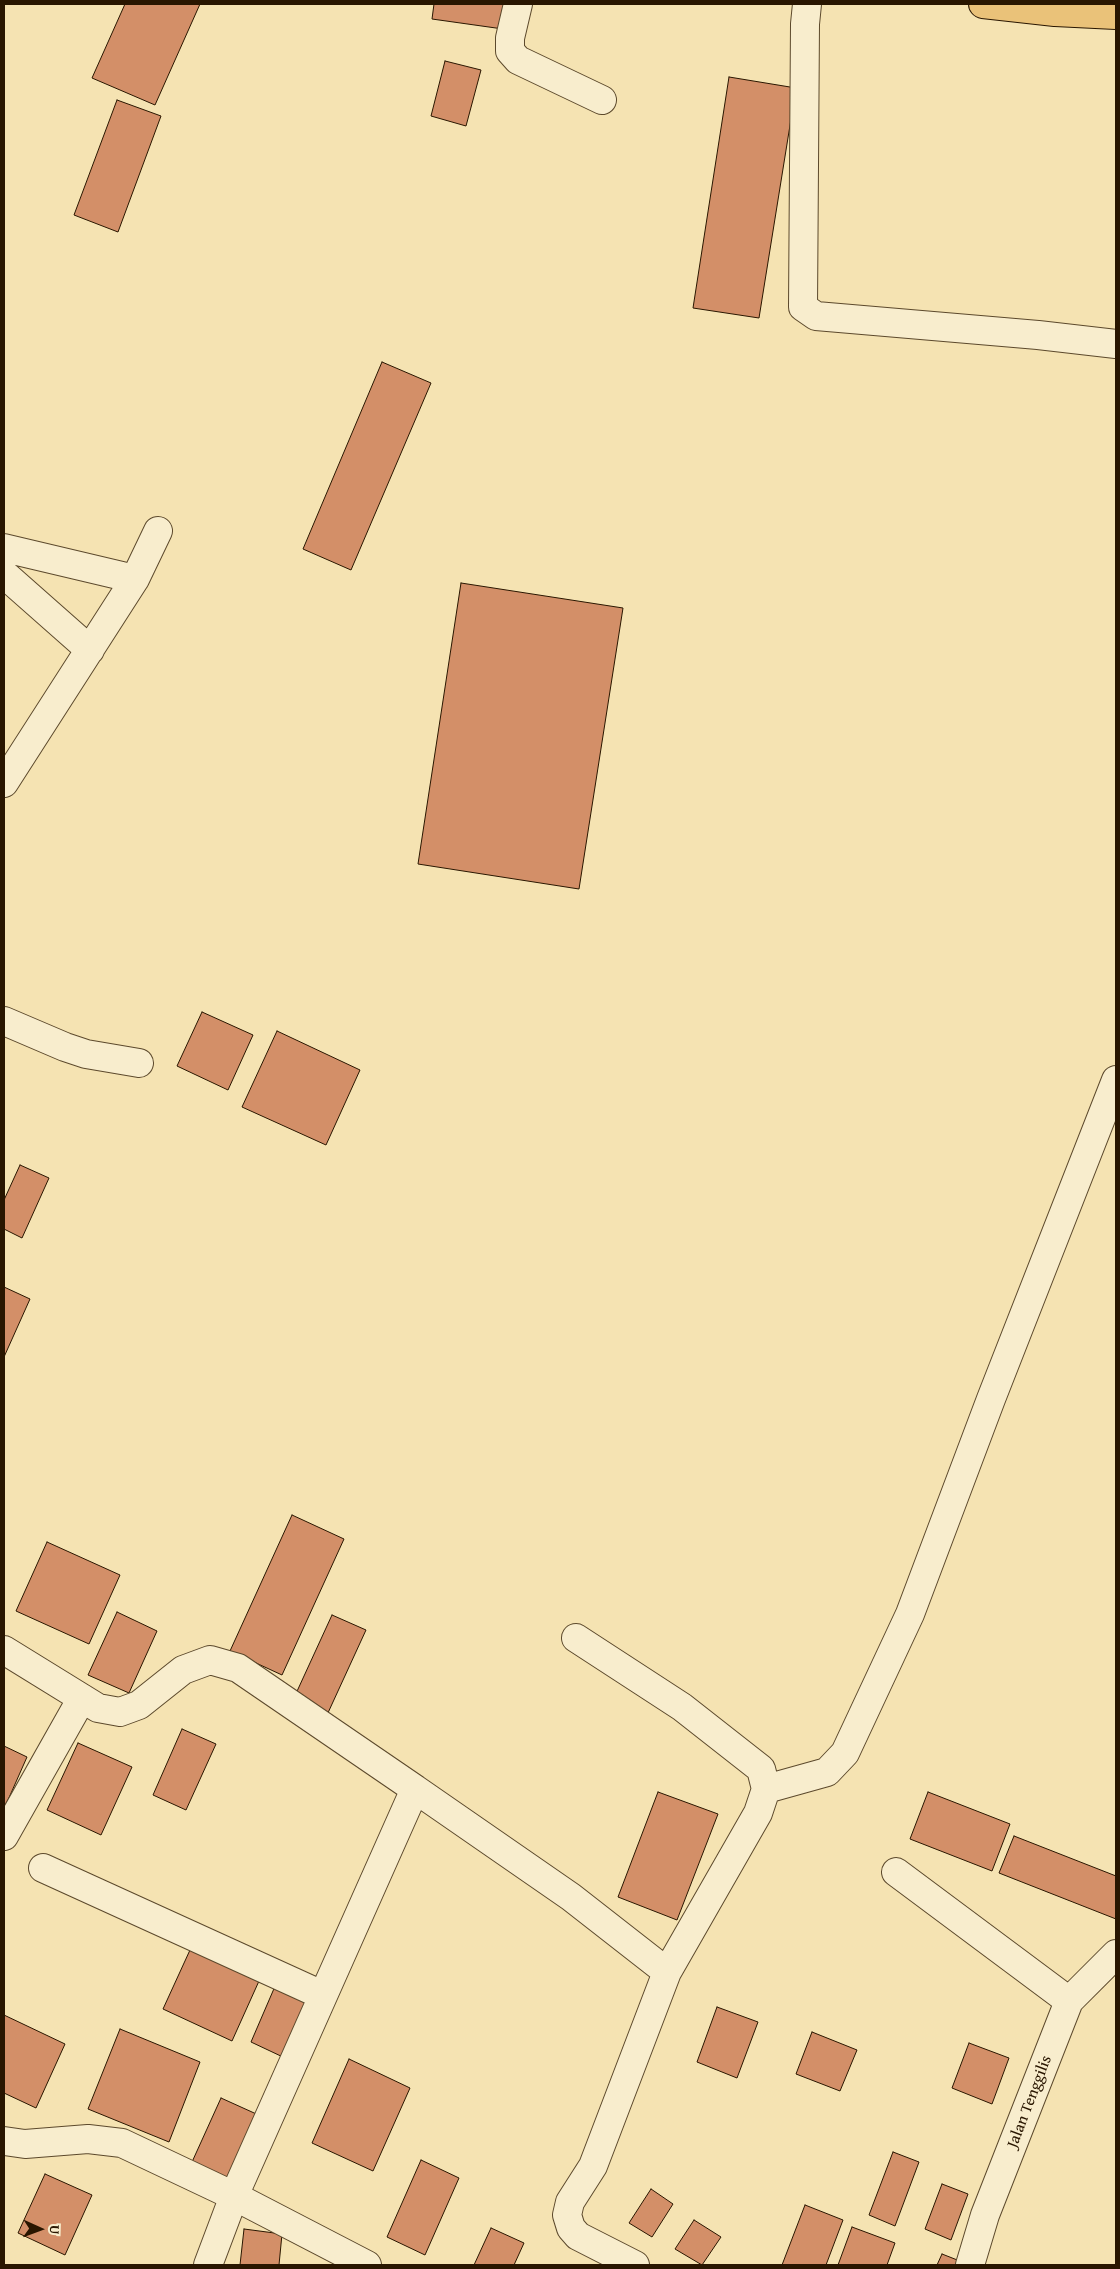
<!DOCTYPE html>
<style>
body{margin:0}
#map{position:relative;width:1120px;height:2269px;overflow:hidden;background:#f5e3b2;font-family:"Gentium Book Plus",serif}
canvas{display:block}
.frame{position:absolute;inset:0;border:5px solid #291600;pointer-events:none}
.north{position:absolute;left:15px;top:2204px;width:50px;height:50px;-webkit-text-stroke:4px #f8edcd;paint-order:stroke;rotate:92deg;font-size:14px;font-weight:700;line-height:20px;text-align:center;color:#291600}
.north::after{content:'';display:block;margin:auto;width:18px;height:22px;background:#291600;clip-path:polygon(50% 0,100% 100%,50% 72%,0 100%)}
</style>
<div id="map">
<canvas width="1120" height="2269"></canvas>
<div class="frame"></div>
<div class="north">U</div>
</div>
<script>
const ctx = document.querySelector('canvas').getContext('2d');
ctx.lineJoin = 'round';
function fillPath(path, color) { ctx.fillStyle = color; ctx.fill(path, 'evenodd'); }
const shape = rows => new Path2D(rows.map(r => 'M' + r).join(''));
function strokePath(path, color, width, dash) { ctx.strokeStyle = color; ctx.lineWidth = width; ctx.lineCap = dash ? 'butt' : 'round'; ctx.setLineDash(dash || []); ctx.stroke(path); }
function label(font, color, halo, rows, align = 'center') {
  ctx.font = font + ' "Gentium Book Plus",serif'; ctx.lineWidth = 4; ctx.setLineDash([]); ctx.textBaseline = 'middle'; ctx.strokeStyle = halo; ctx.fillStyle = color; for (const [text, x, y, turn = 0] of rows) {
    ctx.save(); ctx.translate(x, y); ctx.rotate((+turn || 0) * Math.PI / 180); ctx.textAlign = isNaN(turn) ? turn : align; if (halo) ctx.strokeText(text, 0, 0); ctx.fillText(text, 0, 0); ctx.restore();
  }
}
const building = shape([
 [125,4,200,4,155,105,92,78,125,4],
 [434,4,507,4,503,29,432,19,434,4],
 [445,61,481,70,466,126,431,116,445,61],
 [729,77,796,88,759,318,693,308,729,77],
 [117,100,161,116,118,232,74,215,117,100],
 [382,362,431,383,351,570,303,549,382,362],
 [461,583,623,608,579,889,418,864,461,583],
 [202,1012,253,1035,228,1090,177,1066,202,1012],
 [277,1031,360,1070,326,1145,242,1107,277,1031],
 [20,1165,49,1178,22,1238,4,1229,4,1200,20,1165],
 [4,1287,30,1299,4,1357,4,1287],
 [292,1515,344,1539,282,1675,230,1651,292,1515],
 [47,1542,120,1575,89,1644,16,1611,47,1542],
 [117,1612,157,1631,129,1693,88,1675,117,1612],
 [332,1615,366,1630,327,1715,293,1700,332,1615],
 [182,1729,216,1744,186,1810,153,1795,182,1729],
 [78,1743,132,1767,101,1835,47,1810,78,1743],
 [4,1746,27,1757,4,1809,4,1746],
 [658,1792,718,1814,677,1920,618,1897,658,1792],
 [928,1792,1010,1824,992,1871,910,1839,928,1792],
 [1014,1836,1116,1876,1116,1919,999,1873,1014,1836],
 [190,1950,259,1981,232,2041,163,2009,190,1950],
 [276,1984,311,2001,285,2058,251,2042,276,1984],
 [717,2007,758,2022,737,2078,697,2062,717,2007],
 [4,2015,65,2044,36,2108,4,2093,4,2015],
 [120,2029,200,2062,169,2142,88,2109,120,2029],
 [812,2032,857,2050,840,2091,796,2074,812,2032],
 [969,2043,1009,2058,992,2104,952,2088,969,2043],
 [349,2059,410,2088,373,2171,312,2143,349,2059],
 [221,2098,263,2117,233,2181,192,2162,221,2098],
 [893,2152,919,2162,895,2226,869,2215,893,2152],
 [421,2160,459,2178,425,2255,387,2237,421,2160],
 [45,2174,92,2195,65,2255,18,2233,45,2174],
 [942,2184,968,2194,951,2240,925,2229,942,2184],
 [651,2189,673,2204,652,2237,629,2223,651,2189],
 [805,2205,843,2220,826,2265,782,2265,805,2205],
 [694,2220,721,2237,702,2265,675,2249,694,2220],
 [852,2227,895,2243,887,2265,838,2265,852,2227],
 [491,2228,524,2243,514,2265,474,2265,491,2228],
 [244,2229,282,2234,279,2265,240,2265,244,2229],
 [942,2254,970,2265,937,2265,942,2254]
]);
fillPath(building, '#d38f68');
strokePath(building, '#291600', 1);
const minor = shape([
 [518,4,510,38,510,51,518,60,602,100],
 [807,4,805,24,803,307,816,316,1038,335,1116,344],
 [4,548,135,579],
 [4,574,90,650],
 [4,783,135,579,158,531],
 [4,1021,65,1047,86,1054,139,1063],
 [576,1638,682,1707,761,1769,766,1789,758,1813,667,1972,593,2166,570,2202,567,2215,571,2228,578,2236,635,2265],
 [4,1650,98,1708,120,1712,139,1705,183,1670,210,1660,238,1668,415,1789],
 [766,1789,827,1772,845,1753,910,1614,991,1399,1116,1080],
 [4,1836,82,1698],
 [43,1868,322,1995],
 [896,1872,1069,2001],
 [4,2141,25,2144,88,2139,122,2143,234,2196,367,2265],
 [208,2265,234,2196,415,1789,571,1897,667,1972],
 [970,2265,985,2215,1069,2001,1116,1954]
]);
const major = shape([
 [983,4,1055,12,1116,15]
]);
strokePath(minor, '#5c492c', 30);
strokePath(major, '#291600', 30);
strokePath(minor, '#f8edcd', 28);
strokePath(major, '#eac279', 28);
label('16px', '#291600', '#f8edcd', [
 ["Jalan Tenggilis",1030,2102,-69]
]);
</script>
